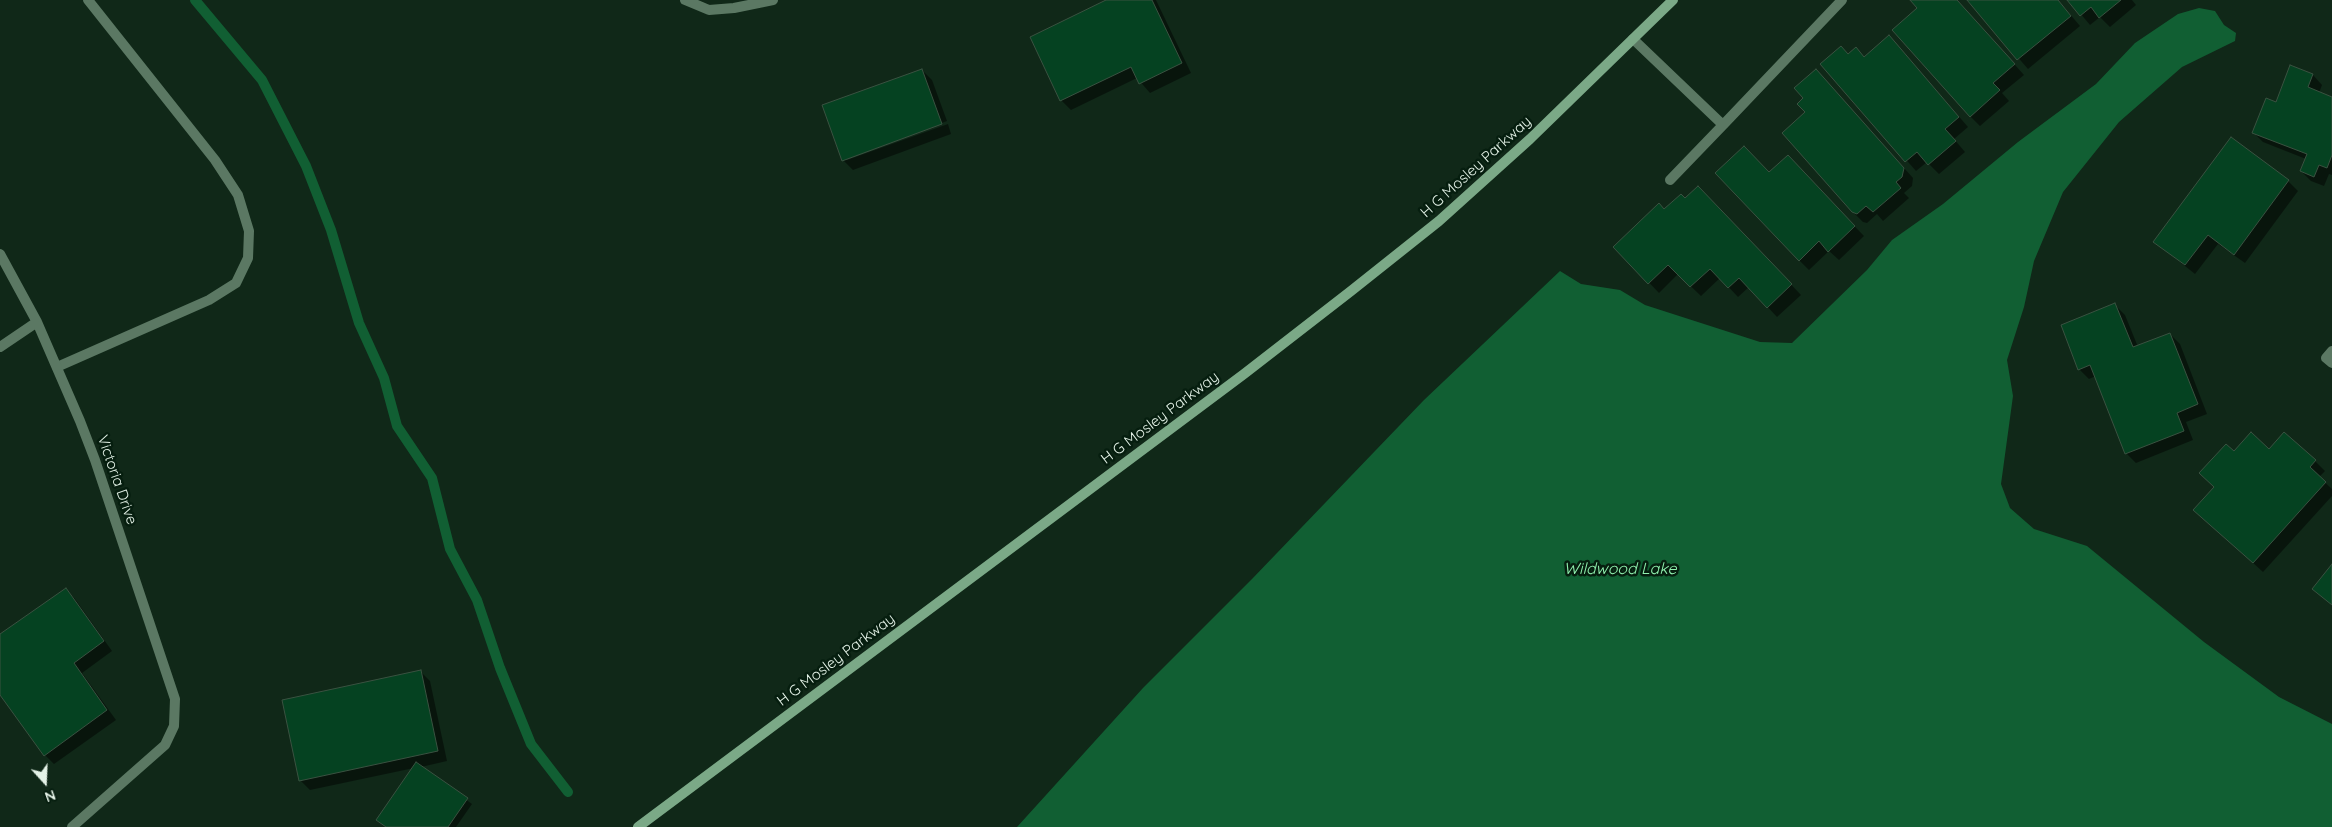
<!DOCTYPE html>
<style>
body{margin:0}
#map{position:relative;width:2332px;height:827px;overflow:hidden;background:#102818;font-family:Quicksand,sans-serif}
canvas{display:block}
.north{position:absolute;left:20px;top:757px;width:50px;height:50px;-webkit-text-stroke:4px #061e0f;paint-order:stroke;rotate:160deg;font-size:14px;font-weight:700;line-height:20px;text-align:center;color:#e4f2e7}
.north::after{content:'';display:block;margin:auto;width:18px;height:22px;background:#e4f2e7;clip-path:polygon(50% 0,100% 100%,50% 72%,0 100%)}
</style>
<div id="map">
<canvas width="2332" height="827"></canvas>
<div class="north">N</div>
</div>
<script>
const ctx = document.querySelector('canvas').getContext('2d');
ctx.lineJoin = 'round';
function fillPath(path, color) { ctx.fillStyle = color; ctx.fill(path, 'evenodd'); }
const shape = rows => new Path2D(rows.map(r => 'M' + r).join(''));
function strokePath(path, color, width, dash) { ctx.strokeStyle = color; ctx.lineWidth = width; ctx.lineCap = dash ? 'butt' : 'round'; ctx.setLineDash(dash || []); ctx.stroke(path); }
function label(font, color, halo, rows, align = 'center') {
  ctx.font = font + ' Quicksand,sans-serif'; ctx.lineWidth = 5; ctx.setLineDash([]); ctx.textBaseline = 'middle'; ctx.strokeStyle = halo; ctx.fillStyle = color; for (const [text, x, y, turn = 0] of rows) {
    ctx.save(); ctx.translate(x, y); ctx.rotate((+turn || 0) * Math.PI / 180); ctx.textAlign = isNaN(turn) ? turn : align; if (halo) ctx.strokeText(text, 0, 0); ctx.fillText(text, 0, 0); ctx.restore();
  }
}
fillPath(shape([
 [2199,8,2215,11,2224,25,2236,33,2235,41,2182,67,2119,122,2063,192,2034,261,2024,307,2007,360,2013,396,2001,484,2010,508,2034,529,2087,546,2204,642,2279,697,2332,724,2332,827,1017,827,1143,688,1252,579,1424,400,1560,271,1581,284,1620,290,1645,305,1760,342,1792,343,1867,270,1892,240,1943,204,2018,142,2096,84,2135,43,2178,14]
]), '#115f33');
fillPath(shape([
 [1109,0,1156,0,1191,73,1150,93,1137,78,1071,110,1061,100],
 [1911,0,1957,0,2024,75,2002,93,2009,101,1980,126,1970,116,1919,8],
 [1968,0,2058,0,2080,26,2028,69],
 [2069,0,2132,0,2136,5,2110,27,2100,17,2090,25],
 [1898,46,1968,127,1954,139,1965,152,1939,174,1927,162,1916,171,1822,64,1849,55,1856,49,1865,58],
 [922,70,932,80,947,121,847,158,847,160,948,124,951,134,853,170,843,160],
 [1816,70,1913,178,1912,186,1904,193,1909,198,1883,221,1877,214,1867,223,1863,222,1853,212,1807,112,1805,98],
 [2313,75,2322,85,2319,93,2332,98,2332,175,2329,174,2324,186,2311,181,2301,171,2306,159,2263,142,2254,133],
 [2231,139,2288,181,2298,191,2245,263,2218,244,2195,274,2155,242],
 [1797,167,1864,236,1839,260,1829,251,1809,270,1799,260,1770,174],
 [1708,197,1801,295,1777,317,1749,287,1738,297,1720,278,1701,296,1678,274,1659,293,1615,247,1664,210,1685,200],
 [2115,305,2125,315,2138,347,2170,334,2180,344,2207,414,2186,422,2193,440,2136,463,2126,453,2096,376,2089,379,2079,369],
 [2269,450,2315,461,2325,471,2319,477,2332,489,2332,496,2263,572,2205,519,2216,487],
 [66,589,75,599,112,651,82,673,116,720,54,764,45,755,0,692,0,636],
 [420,671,430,681,447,761,421,767,472,804,456,827,386,827,414,768,310,790,301,781]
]), '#0007');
strokePath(shape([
 [195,0,262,80,306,166,331,230,359,323,384,378,397,426,432,478,450,549,477,600,500,668,531,744,568,792]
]), '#115f33', 10);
const building = shape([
 [1106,0,1152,0,1182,63,1139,84,1131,67,1060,101,1030,37,1106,0],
 [1910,0,1957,0,2015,64,1993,83,2000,90,1970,117,1892,30,1917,8,1910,0],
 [1967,0,2058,0,2071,16,2017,60,1967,0],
 [2067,0,2121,0,2099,18,2091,7,2080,16,2067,0],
 [1889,35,1959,117,1945,129,1956,141,1928,165,1917,152,1905,162,1820,64,1841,46,1848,54,1856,47,1864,57,1889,35],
 [2290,65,2313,74,2308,87,2332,97,2332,155,2327,168,2319,165,2314,177,2300,171,2307,154,2252,133,2266,98,2276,102,2290,65],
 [922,69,942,124,842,161,822,105,922,69],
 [1816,69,1904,168,1902,177,1896,182,1901,188,1873,212,1866,206,1857,214,1852,212,1782,133,1805,112,1797,104,1803,98,1794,88,1816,69],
 [2231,137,2289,180,2234,255,2208,235,2185,265,2153,242,2231,137],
 [1744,146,1769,172,1788,155,1855,226,1828,252,1819,241,1799,261,1715,173,1744,146],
 [1698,186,1792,284,1767,308,1739,278,1728,288,1710,269,1690,287,1668,265,1648,284,1613,247,1659,203,1664,209,1681,194,1685,198,1698,186],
 [2115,303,2133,347,2170,333,2198,404,2177,413,2184,431,2125,454,2090,365,2078,370,2061,325,2115,303],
 [2251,432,2269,449,2284,432,2316,460,2310,467,2326,482,2253,563,2193,510,2214,487,2199,473,2226,444,2234,451,2251,432],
 [2332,564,2332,605,2312,589,2332,564],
 [66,588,104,641,74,663,107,710,44,756,0,695,0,634,66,588],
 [421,670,438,751,299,781,282,700,421,670],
 [416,762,468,798,448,827,386,827,376,820,416,762]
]);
fillPath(building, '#054221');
strokePath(building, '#3a5241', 1);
strokePath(shape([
 [1633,39,1723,125,1842,0],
 [1670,180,1723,125],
 [57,367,209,300,236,283,248,258,249,231,238,195,215,160,88,0]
]), '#5b7863', 10);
strokePath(shape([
 [685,0,709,10,734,8,773,0],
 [0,254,37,322,80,421,95,460,175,699,174,726,165,745,72,827],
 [0,347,37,322],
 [2332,351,2326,358,2332,363]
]), '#5b7863', 10);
strokePath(shape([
 [638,827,1244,374,1351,291,1439,221,1530,139,1673,0]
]), '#7ba987', 10);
label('15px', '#e4f2e7', '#061e0f', [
 ["H G Mosley Parkway",1476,167,-42],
 ["H G Mosley Parkway",1160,418,-37],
 ["Victoria Drive",117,480,71],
 ["H G Mosley Parkway",836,660,-37]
]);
label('italic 16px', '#91f3b0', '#061e0f', [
 ["Wildwood Lake",1620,569]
]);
</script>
